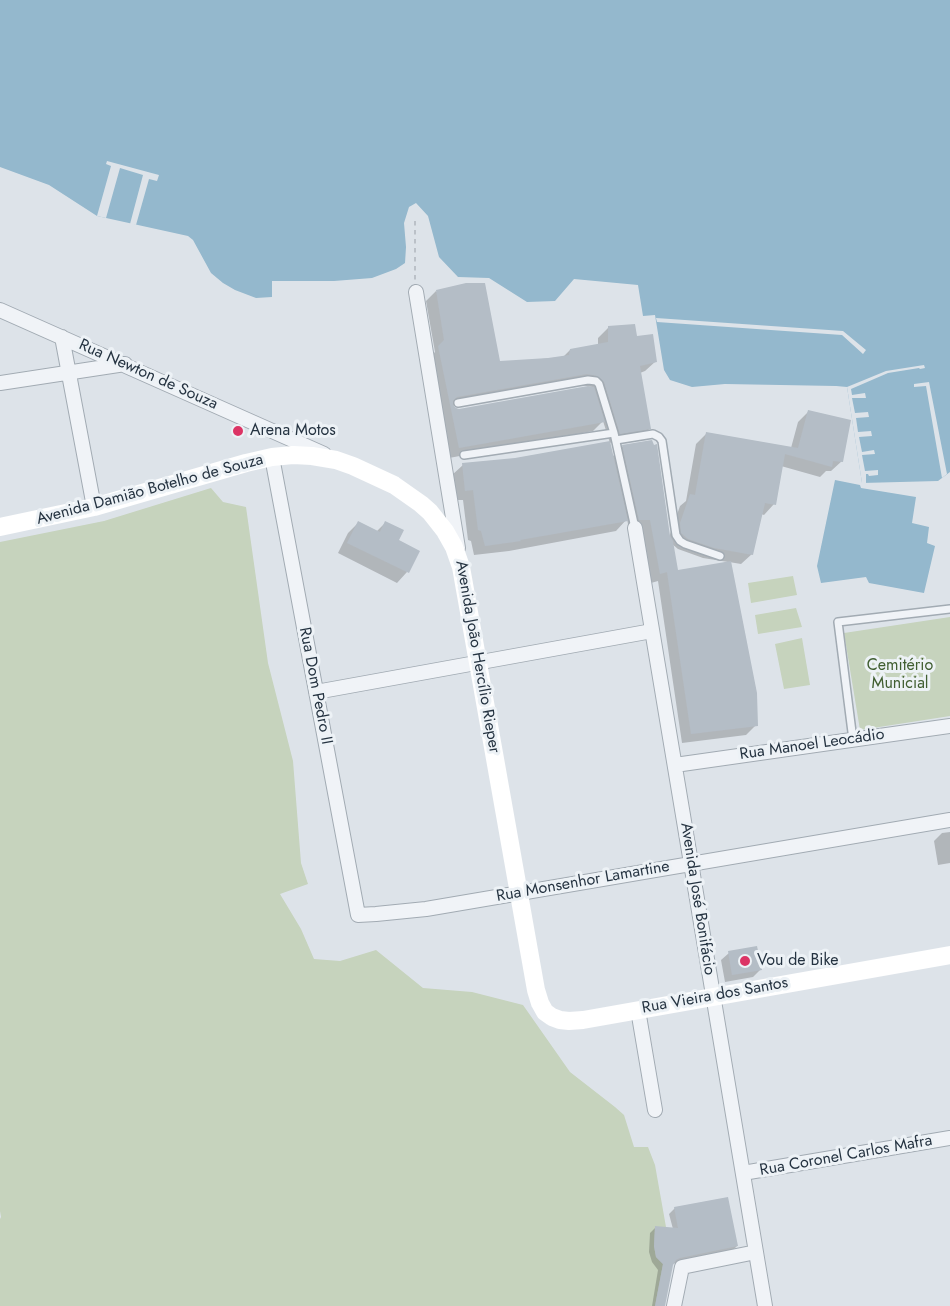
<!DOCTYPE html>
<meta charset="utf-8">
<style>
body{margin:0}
canvas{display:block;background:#dde3e9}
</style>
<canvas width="950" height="1306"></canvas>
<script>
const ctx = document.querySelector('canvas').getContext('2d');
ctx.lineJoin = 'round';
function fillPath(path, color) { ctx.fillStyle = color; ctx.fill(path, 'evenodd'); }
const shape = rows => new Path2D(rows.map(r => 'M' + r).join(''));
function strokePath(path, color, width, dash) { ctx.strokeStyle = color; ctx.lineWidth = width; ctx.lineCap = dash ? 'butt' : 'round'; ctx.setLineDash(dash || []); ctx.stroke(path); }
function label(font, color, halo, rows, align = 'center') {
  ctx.font = font + ' Jost,sans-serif'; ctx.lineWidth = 6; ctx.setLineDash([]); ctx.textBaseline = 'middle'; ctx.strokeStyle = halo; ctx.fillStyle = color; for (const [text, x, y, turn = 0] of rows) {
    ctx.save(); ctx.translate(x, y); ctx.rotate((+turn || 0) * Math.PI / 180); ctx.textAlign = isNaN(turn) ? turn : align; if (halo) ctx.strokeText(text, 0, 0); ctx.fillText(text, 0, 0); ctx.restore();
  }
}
fillPath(shape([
 [211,488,223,502,246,507,268,663,293,761,301,863,308,884,280,894,301,929,314,959,340,961,376,950,423,988,472,992,523,1005,570,1072,615,1107,624,1115,634,1147,648,1147,655,1165,666,1227,655,1227,654,1246,656,1257,663,1264,655,1306,0,1306,0,1219,1,1217,0,1211,0,542,104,521],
 [793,576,797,595,751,603,748,583],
 [796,608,802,627,758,634,755,615],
 [950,617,950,716,860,730,844,633],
 [802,638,810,685,784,689,775,644]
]), '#c6d3bd');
fillPath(shape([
 [0,0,950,0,950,472,938,481,862,483,847,387,836,386,725,384,692,387,670,380,664,370,655,315,643,316,638,285,574,279,555,301,527,302,489,278,458,277,439,257,428,216,416,203,409,207,404,223,406,247,405,263,396,269,372,278,334,281,272,281,272,297,256,298,235,290,223,283,211,273,193,240,188,236,97,216,49,185,0,167],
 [835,480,860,485,861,488,916,497,912,523,929,527,927,543,935,546,924,593,869,583,866,577,821,583,817,566]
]), '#94b8cd');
fillPath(shape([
 [107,161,159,175,157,181,149,179,136,225,130,224,143,175,120,168,106,218,97,216,111,166,106,164],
 [656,318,843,331,866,350,863,354,842,335,657,322],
 [924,365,925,368,920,369,919,368,888,373,851,389,852,395,865,393,866,398,852,398,855,413,868,412,869,417,856,418,858,432,871,431,872,436,859,437,862,452,874,450,875,454,862,455,865,471,878,470,878,475,869,476,868,474,866,474,866,483,862,483,847,387,886,371],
 [929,382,947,474,942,478,926,386,914,387,914,384]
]), '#dde3e9');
fillPath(shape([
 [436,291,499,363,563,357,570,350,598,345,598,338,608,328,636,338,656,361,645,371,640,373,650,428,640,438,609,443,612,457,623,446,669,537,680,506,686,501,696,444,707,433,791,448,798,422,808,412,842,461,831,471,826,471,820,477,781,466,774,504,764,515,761,514,752,554,741,564,729,562,756,725,746,735,682,743,658,581,651,583,629,529,627,519,616,531,509,551,474,555,471,541,468,540,463,500,455,500,452,475,463,465,506,461,610,443,603,421,593,431,449,458,429,358,435,352,426,301],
 [576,384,592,387,459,410,452,406],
 [672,544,678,549,703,558,728,562,677,572],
 [358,523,376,532,385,523,397,541,407,572,397,583,338,553,348,533],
 [950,832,950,863,938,865,934,841,942,833],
 [729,953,760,970,753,977,725,982,721,960],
 [675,1208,737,1246,732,1251,672,1264,664,1306,652,1306,658,1270,652,1262,649,1252,650,1233,655,1228,673,1229,669,1214]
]), '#0003');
fillPath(shape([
 [466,283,485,283,500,361,548,358,569,355,570,349,608,342,608,326,635,324,637,336,653,334,657,362,640,366,651,429,620,434,604,382,597,376,587,374,457,397,453,401,453,405,456,408,459,409,588,386,594,387,605,422,459,448,438,346,444,340,436,290],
 [808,410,851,420,843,462,833,461,832,467,785,454,776,505,765,503,753,555,714,548,688,539,681,533,680,523,690,494,695,495,706,432,798,448],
 [652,440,654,445,657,444,670,536,673,541,678,570,731,561,757,693,758,726,691,734,667,572,660,574,650,520,639,520,622,445],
 [610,441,628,521,520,540,521,541,485,546,481,531,478,530,473,490,465,491,462,463,515,458],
 [358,521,380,532,385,521,404,530,399,540,420,551,409,573,347,543],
 [757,946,762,970,732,975,728,951],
 [728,1197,738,1246,680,1258,676,1260,673,1265,665,1306,655,1306,663,1264,656,1257,654,1246,655,1226,678,1228,674,1207]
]), '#b4bdc6');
const lane = shape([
 [458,403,588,380,596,381,599,384,614,433],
 [616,440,653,434,659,437,662,441,676,535,680,541,685,544,720,556],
 [464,455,614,433,635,528],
 [853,740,838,622,950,609]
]);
const street = shape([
 [416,292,458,548],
 [0,310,324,454],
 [62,337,94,507],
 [0,383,125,364],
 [272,457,358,915,376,914,426,909,950,820],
 [635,528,765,1306],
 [316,692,652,631],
 [675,765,950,726],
 [638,1010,655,1110],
 [743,1173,950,1138],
 [674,1306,682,1267,756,1252]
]);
strokePath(lane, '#a2abb3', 10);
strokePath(street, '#a2abb3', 16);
strokePath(shape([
 [415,221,415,280]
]), '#bbc1c8', 2, [4.5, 4.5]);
strokePath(lane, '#f0f3f7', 7);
strokePath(street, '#f0f3f7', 14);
strokePath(shape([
 [0,527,94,507,246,463,272,457,293,455,312,456,336,460,353,466,394,485,421,504,430,512,445,531,454,547,461,567,536,990,540,1003,545,1012,552,1017,560,1020,569,1021,583,1020,950,955]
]), '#fff', 18);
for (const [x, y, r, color] of [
 [238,431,6,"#dc3465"],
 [745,961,6,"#dc3465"]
]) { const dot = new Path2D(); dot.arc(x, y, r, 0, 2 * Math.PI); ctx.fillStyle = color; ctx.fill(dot); strokePath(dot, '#edf2f6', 2); }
label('16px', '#253341', '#edf2f6', [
 ["Rua Newton de Souza",148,375,24],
 ["Avenida Damião Botelho de Souza",150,490,-15],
 ["Avenida João Hercílio Rieper",477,657,80],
 ["Rua Dom Pedro II",315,686,79],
 ["Rua Manoel Leocádio",812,745,-8],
 ["Rua Monsenhor Lamartine",583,882,-10],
 ["Avenida José Bonifácio",697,899,81],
 ["Rua Vieira dos Santos",715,996,-10],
 ["Rua Coronel Carlos Mafra",846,1156,-10]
]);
label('16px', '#253341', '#edf2f6', [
 ["Arena Motos",250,431],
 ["Vou de Bike",757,961]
], 'left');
label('16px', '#405e31', '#edf2f6', [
 ["Cemitério",900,666],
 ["Municial",900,684]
]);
</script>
